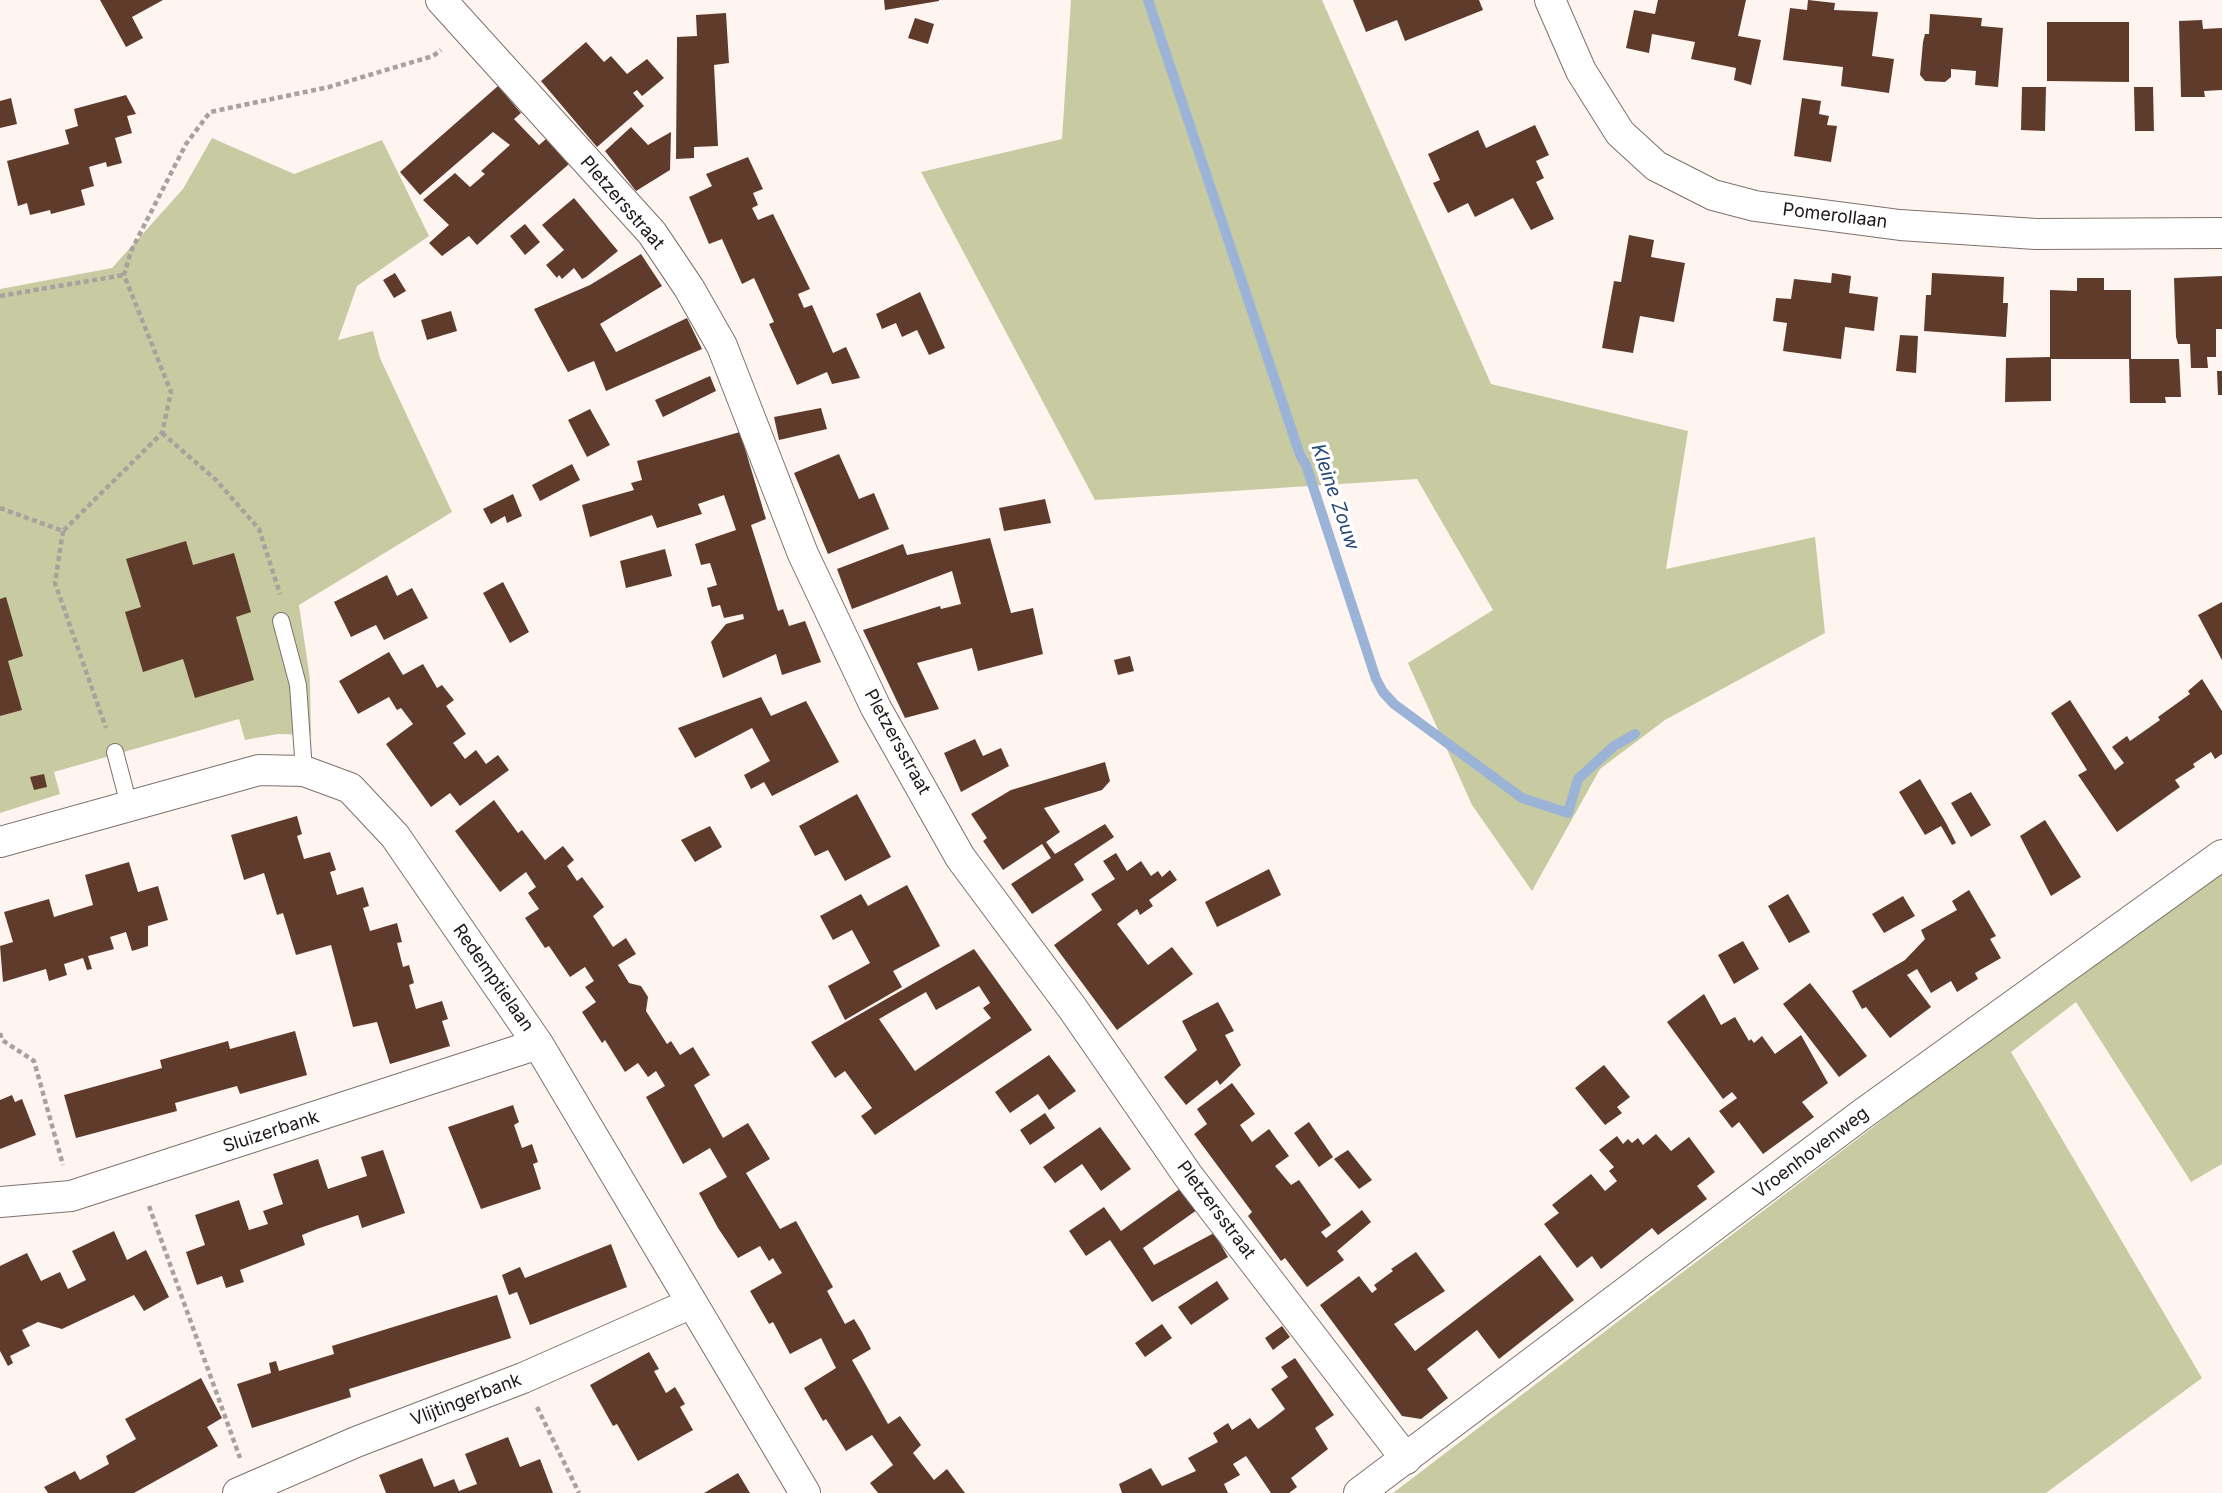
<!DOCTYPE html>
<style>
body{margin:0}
canvas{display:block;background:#fef5f1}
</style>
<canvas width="2222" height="1493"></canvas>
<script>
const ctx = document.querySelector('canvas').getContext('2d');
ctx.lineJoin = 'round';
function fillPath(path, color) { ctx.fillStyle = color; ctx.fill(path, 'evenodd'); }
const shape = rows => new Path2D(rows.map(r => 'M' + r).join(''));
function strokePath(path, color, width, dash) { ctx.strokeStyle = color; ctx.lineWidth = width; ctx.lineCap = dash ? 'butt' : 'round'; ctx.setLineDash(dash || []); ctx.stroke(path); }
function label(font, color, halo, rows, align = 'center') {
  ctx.font = font + ' Inter,sans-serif'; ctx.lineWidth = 7; ctx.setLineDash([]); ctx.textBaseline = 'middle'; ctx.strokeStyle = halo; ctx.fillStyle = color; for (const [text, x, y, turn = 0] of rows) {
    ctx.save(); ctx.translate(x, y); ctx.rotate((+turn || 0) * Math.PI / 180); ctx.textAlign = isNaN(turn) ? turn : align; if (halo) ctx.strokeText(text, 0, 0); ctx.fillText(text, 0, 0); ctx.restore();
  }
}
fillPath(shape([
 [1071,0,1322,0,1491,384,1688,431,1666,569,1815,537,1825,633,1665,720,1600,769,1532,891,1472,805,1408,663,1493,610,1417,479,1095,500,921,172,1062,139],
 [212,138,294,174,382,140,429,236,357,286,338,340,373,331,380,358,452,512,299,605,310,679,311,735,278,734,245,740,239,719,54,772,60,794,0,813,0,289,112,268,183,189],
 [2222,861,2222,1164,2191,1182,2076,1002,2011,1052,2202,1378,2046,1493,1393,1493]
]), '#c8cba1');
strokePath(shape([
 [1148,0,1300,455,1306,465,1376,679,1383,692,1394,704,1522,798,1568,813,1578,779,1614,746,1635,734]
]), '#9ab3d6', 10);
fillPath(shape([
 [100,0,163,0,132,17,143,38,126,47],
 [884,0,939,0,939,1,885,10],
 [1353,0,1479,0,1483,10,1405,41,1397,20,1366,32],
 [1658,0,1746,0,1738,36,1761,40,1751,85,1734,80,1736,68,1691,59,1695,42,1652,34,1649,53,1626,48,1634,10,1655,14],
 [1808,0,1835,3,1834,10,1878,12,1872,56,1894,59,1889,93,1841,86,1843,67,1783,60,1790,8,1807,10],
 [726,13,729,63,714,65,718,146,694,147,694,158,676,159,677,37,697,36,696,15],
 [1930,14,1982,18,1981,26,2003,28,1998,87,1975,85,1976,71,1951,69,1951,77,1945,82,1925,81,1920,75,1923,42,1925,34,1929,34],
 [915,18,934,24,928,44,908,38],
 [2202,20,2203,29,2222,28,2222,90,2204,91,2205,97,2181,97,2179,21],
 [2047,22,2129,22,2129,82,2047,81],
 [586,42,604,62,611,56,627,74,647,59,664,78,642,96,637,90,633,93,644,106,597,147,541,81],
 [498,86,521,113,514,119,539,145,546,139,569,164,477,245,469,236,442,256,429,243,449,225,423,200,455,173,470,187,485,174,481,171,510,145,493,132,420,195,400,172],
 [2022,87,2046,87,2045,131,2021,130],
 [2134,87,2153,87,2154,131,2135,131],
 [126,95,136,114,127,116,132,133,115,138,122,163,107,167,106,162,89,167,94,186,81,190,85,205,51,214,50,210,30,215,27,203,18,206,7,161,69,144,65,130,78,126,74,109],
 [11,98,17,124,0,128,0,101],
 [1802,98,1821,101,1819,114,1829,116,1827,125,1837,126,1831,162,1794,156],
 [1535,125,1549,155,1536,161,1544,178,1536,182,1554,219,1531,230,1513,198,1475,217,1468,203,1448,213,1433,183,1440,180,1428,154,1478,130,1486,148],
 [631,127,648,145,671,132,670,170,636,191,605,151],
 [748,157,763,189,753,193,758,205,752,208,758,220,773,214,810,289,798,294,804,308,812,305,833,353,846,347,860,378,832,384,827,372,797,385,769,324,774,322,754,278,742,284,722,239,709,244,689,197,712,186,706,174],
 [574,198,618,251,586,277,582,279,574,268,562,279,559,275,557,278,546,265,564,250,542,225],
 [525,224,540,242,525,255,510,236],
 [1629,235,1654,240,1651,257,1685,263,1674,322,1640,316,1633,353,1602,348,1614,281,1621,282],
 [641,254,662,286,600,324,616,352,687,318,702,349,606,391,594,361,568,372,534,309,590,285],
 [395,273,406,291,394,298,383,280],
 [1832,273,1851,276,1849,293,1878,297,1874,331,1845,327,1841,359,1783,351,1787,323,1773,321,1776,298,1791,299,1794,279,1831,283],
 [1932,273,2004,277,2003,303,2008,303,2006,337,1924,331,1926,295,1931,295],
 [2222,276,2222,329,2216,329,2216,357,2207,357,2208,368,2191,368,2190,344,2178,344,2176,337,2174,278],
 [2077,278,2104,278,2104,290,2131,290,2131,359,2179,359,2181,397,2165,397,2166,403,2130,403,2129,359,2051,359,2051,401,2005,402,2006,358,2050,357,2050,290,2077,291],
 [920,292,945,348,929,355,917,330,902,337,896,323,882,329,876,314],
 [451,311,457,331,427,340,421,320],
 [1900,335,1918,336,1916,373,1896,371],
 [2217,371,2222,371,2222,395,2218,395],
 [710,376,716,391,663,417,655,400],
 [821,408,827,429,779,440,774,417],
 [590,409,610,445,587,457,568,420],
 [740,432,766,519,751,525,778,611,783,609,789,626,805,621,821,662,782,675,776,654,723,678,711,642,726,624,744,619,743,614,724,618,720,605,712,607,707,588,717,585,710,563,701,565,695,544,736,530,724,495,698,504,702,514,657,528,652,515,590,537,582,505,634,490,631,483,642,480,637,461],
 [839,454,859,499,874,493,889,529,828,554,794,473],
 [572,464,580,480,540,501,532,485],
 [513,494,522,516,507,523,505,516,491,524,483,509],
 [1045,499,1051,523,1004,531,999,508],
 [990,538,1011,613,1033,608,1043,654,978,671,972,648,917,663,939,709,905,718,863,630,940,606,941,609,961,604,952,571,852,609,837,569,903,544,907,555],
 [186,541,193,565,234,553,251,612,236,617,254,680,195,698,183,659,143,672,125,612,141,607,126,559],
 [665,549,672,576,626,588,620,561],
 [387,575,397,596,412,588,428,618,384,640,376,625,351,637,334,602],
 [503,582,529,632,510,643,483,593],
 [6,597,23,656,8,661,22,710,0,716,0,599],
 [2222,602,2222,660,2198,615],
 [389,652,403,675,423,664,437,688,442,685,454,700,446,706,466,734,453,743,465,759,476,750,486,764,498,755,509,770,460,806,450,793,431,807,386,744,413,724,401,708,397,710,389,697,358,714,339,681],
 [1130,656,1134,671,1118,675,1114,660],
 [2202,679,2222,711,2222,754,2215,759,2211,752,2193,764,2195,767,2175,780,2180,787,2117,832,2078,775,2087,770,2051,713,2070,700,2115,770,2124,763,2112,747,2127,736,2130,741,2160,720,2158,717,2190,694,2188,691],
 [761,697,771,716,806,701,839,762,772,796,764,782,751,789,744,775,770,761,752,728,695,758,678,728],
 [975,739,983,756,1001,748,1009,766,961,792,944,753],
 [1105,762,1110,781,1102,790,1044,808,1060,832,1046,842,1055,854,1105,824,1114,837,1074,864,1084,880,1032,914,1011,884,1051,858,1042,844,1003,870,983,841,987,838,971,814,1011,790],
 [44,774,47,787,34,790,30,777],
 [1920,779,1946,823,1956,843,1952,845,1941,826,1925,835,1899,792],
 [1971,792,1991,825,1971,837,1951,803],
 [857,794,891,857,845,881,828,850,815,856,799,826],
 [494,800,518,833,522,830,545,860,563,846,574,860,567,866,577,881,582,877,604,907,593,916,613,947,626,938,636,954,618,965,629,983,641,986,648,997,646,1011,667,1044,671,1041,680,1055,693,1047,710,1075,694,1085,723,1138,748,1123,770,1159,746,1173,780,1229,796,1221,833,1287,827,1291,845,1324,854,1319,862,1332,871,1349,852,1360,888,1424,900,1416,921,1445,913,1453,934,1480,947,1469,965,1493,878,1493,870,1483,893,1465,872,1435,846,1451,826,1419,823,1421,804,1388,836,1368,821,1338,790,1354,773,1322,769,1324,750,1291,782,1273,773,1258,769,1261,760,1246,738,1258,718,1228,699,1193,727,1177,710,1148,683,1164,646,1097,665,1086,656,1071,648,1077,638,1063,625,1072,605,1040,602,1043,582,1012,596,1002,585,987,594,981,585,967,570,977,549,946,545,948,525,918,539,909,528,893,536,887,526,872,500,892,455,831],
 [297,816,302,834,297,836,304,859,330,852,336,870,330,872,337,895,363,887,369,906,363,908,370,931,397,923,402,942,397,943,403,967,409,965,414,983,409,985,416,1009,442,1001,448,1019,442,1021,450,1046,390,1064,377,1022,353,1027,331,945,296,955,283,913,277,915,264,873,244,880,231,835],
 [2045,820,2081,877,2051,896,2020,836],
 [710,826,722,847,695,862,681,840],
 [1116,853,1127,871,1141,861,1151,876,1158,871,1162,877,1170,870,1177,880,1149,900,1153,906,1140,915,1137,909,1117,924,1148,965,1172,947,1193,974,1117,1030,1054,945,1102,910,1091,894,1115,879,1103,861],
 [129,862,138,892,158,886,168,920,148,926,148,946,132,951,126,932,110,937,114,949,88,956,92,969,87,970,83,958,64,964,67,975,49,981,46,969,3,982,0,946,13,942,4,912,49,899,54,917,93,905,85,875],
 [1269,869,1281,895,1217,927,1205,902],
 [907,885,940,946,893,971,902,987,845,1020,828,986,870,963,852,930,833,940,820,916,861,894,868,906],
 [1969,890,1996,936,1990,939,2001,958,1975,973,1978,979,1957,992,1951,981,1931,993,1917,969,1907,975,1931,1007,1890,1038,1866,1007,1862,1009,1852,991,1905,960,1925,939,1921,930,1957,910,1952,901],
 [1788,894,1810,932,1789,943,1768,906],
 [1903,896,1915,916,1884,933,1872,914],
 [1743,941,1759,969,1734,984,1718,955],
 [974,949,1032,1030,875,1135,861,1116,872,1108,845,1071,835,1078,811,1042],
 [979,986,990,1003,983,1008,991,1018,915,1071,879,1019,926,992,936,1010],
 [1810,983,1867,1056,1839,1077,1783,1004],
 [1704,994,1721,1025,1735,1017,1749,1041,1751,1039,1754,1043,1762,1036,1775,1054,1801,1035,1828,1083,1802,1102,1814,1117,1763,1154,1739,1122,1732,1128,1719,1111,1737,1098,1732,1092,1723,1099,1667,1022],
 [1218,1002,1234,1031,1225,1035,1241,1065,1220,1085,1217,1080,1186,1105,1164,1077,1197,1050,1182,1021],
 [295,1031,307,1075,240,1094,237,1086,175,1103,177,1111,76,1138,64,1095,162,1068,160,1060,228,1041,230,1049],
 [1049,1055,1076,1091,1049,1110,1038,1094,1010,1113,995,1092],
 [1604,1065,1630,1097,1617,1107,1622,1113,1605,1125,1575,1088],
 [1232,1083,1255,1114,1240,1125,1252,1142,1269,1129,1289,1156,1275,1166,1291,1185,1299,1180,1331,1225,1321,1232,1326,1238,1362,1210,1371,1222,1337,1251,1344,1260,1307,1287,1285,1258,1281,1261,1248,1216,1252,1212,1194,1134,1207,1124,1197,1109],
 [12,1095,15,1102,22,1099,36,1135,0,1149,0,1100],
 [513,1105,519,1122,514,1125,522,1148,532,1144,538,1162,533,1164,541,1189,481,1209,448,1127],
 [1045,1113,1055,1128,1030,1145,1020,1130],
 [1309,1122,1333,1157,1319,1167,1294,1133],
 [1100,1127,1131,1169,1101,1191,1082,1164,1055,1183,1043,1167],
 [1656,1134,1671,1151,1689,1137,1715,1172,1697,1186,1707,1199,1658,1235,1652,1228,1601,1269,1592,1256,1577,1268,1544,1224,1559,1213,1552,1205,1591,1174,1605,1191,1617,1181,1609,1171,1614,1167,1599,1150,1617,1136,1623,1144,1628,1139,1632,1143,1638,1138,1643,1145],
 [383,1150,405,1213,362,1228,358,1215,317,1229,302,1235,305,1245,240,1270,244,1282,226,1288,222,1276,197,1285,186,1252,205,1245,195,1215,239,1200,249,1230,268,1224,263,1211,283,1204,273,1174,318,1159,328,1189,367,1176,361,1157],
 [1348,1150,1372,1180,1359,1189,1334,1159],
 [1181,1188,1197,1210,1143,1248,1154,1265,1214,1233,1228,1257,1152,1302,1110,1240,1086,1256,1069,1231,1104,1207,1121,1231],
 [114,1231,127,1260,146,1250,169,1297,144,1311,134,1295,62,1329,38,1322,22,1330,30,1346,10,1356,13,1363,8,1366,0,1351,0,1266,27,1253,41,1281,60,1272,68,1289,86,1280,72,1251],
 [611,1244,627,1287,530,1325,517,1292,509,1295,502,1275,520,1267,525,1278],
 [1416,1252,1445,1291,1394,1324,1415,1351,1540,1255,1574,1300,1499,1359,1477,1330,1427,1369,1448,1398,1421,1419,1402,1416,1320,1305,1359,1276,1372,1293,1377,1289,1374,1285,1393,1271,1391,1269],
 [1217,1281,1229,1299,1191,1325,1178,1307],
 [497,1295,511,1338,349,1389,351,1397,252,1428,237,1384,271,1373,269,1363,276,1361,279,1371,334,1354,332,1346,335,1345],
 [1162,1324,1172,1338,1145,1357,1135,1343],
 [1282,1326,1290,1337,1273,1350,1265,1338],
 [649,1352,659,1369,654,1371,666,1393,675,1387,685,1404,680,1407,693,1430,638,1461,617,1424,613,1426,590,1385],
 [1295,1358,1334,1415,1315,1428,1328,1449,1291,1478,1297,1487,1289,1493,1271,1493,1246,1456,1233,1464,1240,1475,1224,1484,1228,1493,1122,1493,1119,1484,1151,1468,1162,1486,1196,1471,1188,1458,1218,1442,1213,1433,1228,1423,1232,1430,1250,1418,1258,1429,1271,1420,1285,1409,1271,1389,1288,1377,1281,1367],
 [201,1378,222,1418,207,1427,218,1446,134,1493,48,1493,44,1487,75,1471,80,1480,109,1464,106,1456,136,1439,125,1419],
 [508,1437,520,1467,540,1459,553,1493,386,1493,379,1475,422,1458,434,1487,454,1479,459,1491,477,1484,465,1454],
 [738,1473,750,1493,704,1493]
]), '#5f3b2c');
const lane = shape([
 [281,621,298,685,304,771],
 [115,752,129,805]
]);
const street = shape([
 [441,0,652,233,689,288,722,346,803,554,876,708,960,857,1073,1009,1189,1177,1406,1459],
 [1550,0,1581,71,1620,133,1656,166,1713,195,1755,206,1900,225,2036,234,2222,233],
 [0,842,259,770,304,771,350,788,395,836,538,1044,805,1493],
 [0,1202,71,1196,538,1044],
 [238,1493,356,1442,523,1378,692,1303],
 [1359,1493,1861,1115,2222,855]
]);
strokePath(lane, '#7e716c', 18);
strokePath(street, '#7e716c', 32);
strokePath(shape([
 [0,296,124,275],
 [162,433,216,480,259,529,280,594],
 [0,508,63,531,162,433,171,392,124,275,131,251,186,144,210,112,329,87,433,56,441,50],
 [63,531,55,583,106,728],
 [0,1033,2,1040,34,1061,63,1165],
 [149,1206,240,1458],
 [537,1407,579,1493]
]), '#a8a19d', 4.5, [5, 3.5]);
strokePath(lane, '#fff', 16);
strokePath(street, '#fff', 30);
label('18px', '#1e1917', '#fff', [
 ["Pletzersstraat",622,203,49],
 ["Pomerollaan",1835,216,7],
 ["Pletzersstraat",897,742,61],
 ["Redemptielaan",493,978,55],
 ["Sluizerbank",271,1132,-18],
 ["Vroenhovenweg",1811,1153,-37],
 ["Pletzersstraat",1216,1210,53],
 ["Vlijtingerbank",466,1400,-21]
]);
label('italic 19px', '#264876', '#fff', [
 ["Kleine Zouw",1335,497,71]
]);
</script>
